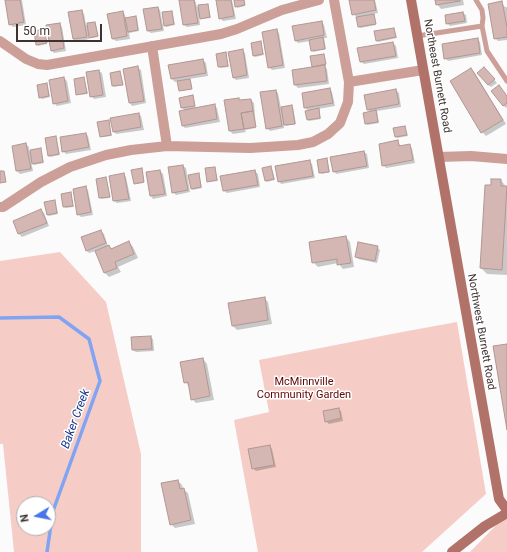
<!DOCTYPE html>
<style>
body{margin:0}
#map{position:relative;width:507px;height:552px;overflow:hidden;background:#fbfbfb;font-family:Roboto,sans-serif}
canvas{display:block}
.north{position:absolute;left:16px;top:496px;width:40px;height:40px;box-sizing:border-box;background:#fff;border:1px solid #b2adad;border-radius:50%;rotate:260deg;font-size:11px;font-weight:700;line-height:16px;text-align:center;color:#3e3231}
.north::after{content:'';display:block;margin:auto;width:14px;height:18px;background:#4876e8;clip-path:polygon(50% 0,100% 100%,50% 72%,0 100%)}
.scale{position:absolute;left:16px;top:24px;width:86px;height:18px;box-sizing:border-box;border:2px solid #3e3231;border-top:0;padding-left:5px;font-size:12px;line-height:14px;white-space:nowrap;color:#3e3231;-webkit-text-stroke:3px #fff;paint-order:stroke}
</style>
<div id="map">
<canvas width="507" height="552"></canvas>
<div class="north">N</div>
<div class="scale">50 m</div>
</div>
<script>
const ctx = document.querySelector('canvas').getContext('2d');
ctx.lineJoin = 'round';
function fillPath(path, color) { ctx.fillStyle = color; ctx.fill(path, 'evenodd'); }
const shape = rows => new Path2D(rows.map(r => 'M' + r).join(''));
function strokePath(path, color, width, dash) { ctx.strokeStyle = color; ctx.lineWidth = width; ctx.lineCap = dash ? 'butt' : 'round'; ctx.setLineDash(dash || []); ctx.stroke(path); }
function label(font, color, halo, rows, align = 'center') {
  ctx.font = font + ' Roboto,sans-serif'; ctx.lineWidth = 3; ctx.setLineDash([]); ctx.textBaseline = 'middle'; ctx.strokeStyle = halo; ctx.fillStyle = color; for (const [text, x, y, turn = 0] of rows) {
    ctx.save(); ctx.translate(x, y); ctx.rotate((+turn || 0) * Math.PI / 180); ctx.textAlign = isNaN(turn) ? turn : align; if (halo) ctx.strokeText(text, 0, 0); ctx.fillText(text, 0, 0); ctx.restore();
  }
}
fillPath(shape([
 [60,252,106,302,141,454,141,552,14,552,3,444,0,444,0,261],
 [24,504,48,504,48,528,24,528],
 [457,322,486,494,422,552,258,552,234,420,269,412,259,360,402,332],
 [507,514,507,552,470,552]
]), '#f6cdc6');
fillPath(shape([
 [6,0,22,0,26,25,13,27,10,24],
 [181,0,195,0,197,7,207,5,211,18,202,19,199,16,200,25,187,27,184,25],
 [217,0,232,0,236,19,223,21,220,18],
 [235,0,244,0,245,6,237,8],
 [352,0,375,0,378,13,372,14,374,16,376,25,360,28,359,27,357,17,353,14],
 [436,0,463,0,464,5,441,9,437,4],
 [502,3,505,7,507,7,507,40,498,41,495,38],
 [158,8,160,10,164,31,151,33,148,31],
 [82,11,84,14,86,25,95,23,96,24,98,37,91,38,88,35,89,39,76,42,73,39],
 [123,12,125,15,126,19,136,17,137,18,139,31,129,33,130,39,116,41,113,39],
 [172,12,175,25,166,27,165,25],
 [463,13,466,15,467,23,450,26,447,23],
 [322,22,324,25,327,38,324,38,326,49,313,52,310,41,298,43,295,40],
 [59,24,62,27,66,51,54,53,51,50],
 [394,29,397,38,378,42,377,41],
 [44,31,47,44,38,46,37,45],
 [277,31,279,33,285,68,272,70,269,67],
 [477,39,480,42,482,55,448,61,445,58],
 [260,42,264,55,255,57,254,56],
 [393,43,396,46,398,58,364,64,361,62],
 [242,51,245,53,249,78,236,80,234,78],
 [225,53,229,67,220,68,217,55],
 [323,55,326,65,324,66,327,69,329,84,298,88,295,85,293,71,315,68,313,66],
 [203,60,206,63,208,76,189,79,191,81,192,89,181,91,178,81,175,82,172,79,169,66],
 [138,68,141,70,146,103,132,106,130,103],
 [471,69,475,73,506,124,486,136,482,132],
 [99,71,102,73,106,97,94,99,91,96],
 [487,71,497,83,491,87,488,85],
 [120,72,123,85,114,87,111,73],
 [64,78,67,81,71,103,57,106,54,103],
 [84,78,88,94,79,95,77,94],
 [47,84,50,97,42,99,40,97],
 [330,89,332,92,335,106,318,109,319,110,321,119,309,121,307,112,309,111,305,108,303,94],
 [396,90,399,93,401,107,377,111,379,123,367,125,364,114,371,112,368,110,365,96],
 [276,91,278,93,281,108,291,106,293,107,296,124,286,126,284,123,284,128,270,131,267,128],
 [193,96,196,109,214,105,217,108,220,122,185,128,182,125,185,111,182,108,181,99],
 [507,97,507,107,506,108,503,105],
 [238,99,241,101,251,100,254,103,256,128,245,130,246,132,233,134,230,131,225,101],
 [139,114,141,116,144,130,116,134,114,132],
 [108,121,112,136,102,137,101,136],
 [405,127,408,136,397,138,396,136],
 [86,134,88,136,91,150,66,154,63,151],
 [56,137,60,155,50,157,49,156],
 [398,141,401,147,409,145,412,148,415,163,386,168,383,165],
 [26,144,29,147,29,151,40,149,41,150,44,163,34,165,31,161,33,171,20,174,17,171],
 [364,152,367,154,369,168,336,174,334,171],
 [327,159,330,172,322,174,320,173],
 [309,161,312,164,315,178,281,184,279,181],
 [183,166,186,168,190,192,176,195,173,192],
 [271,167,275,180,267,182,266,181],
 [215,168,218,181,209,182,208,181],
 [142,170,144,183,136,184,135,183],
 [160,171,163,174,167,196,153,199,151,196],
 [255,171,258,174,260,187,227,193,224,191],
 [124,174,126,177,131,201,117,203,114,201],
 [199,174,202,188,193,190,192,189],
 [106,178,110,198,101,199,97,180],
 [501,180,507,188,507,275,487,274,481,268,492,186],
 [86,187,88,190,93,215,81,217,78,214],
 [70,193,74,207,65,208,62,194],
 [55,201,58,214,49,216,48,215],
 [41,210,44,213,49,226,22,237,19,234,14,221],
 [101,231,104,234,108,246,112,249,129,242,133,247,138,258,118,267,121,272,109,277,105,273,96,251,89,253,86,250],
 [346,237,350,242,354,267,343,269,338,263,318,267,313,262],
 [377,247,380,250,377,263,358,259,356,256],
 [264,298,268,302,272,324,237,330,233,326],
 [150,337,153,339,154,351,136,352,133,350],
 [203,359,207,364,214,400,196,403,192,399,190,387,185,382],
 [338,409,341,411,343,421,329,424,326,421],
 [270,446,272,449,276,467,256,471,253,468],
 [178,481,182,485,183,489,188,493,195,524,175,528,171,524]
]), '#0003');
strokePath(shape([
 [0,318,59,317,89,339,100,381,53,511,47,552]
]), '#80a4f2', 3.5);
const building = shape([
 [5,0,20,0,24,22,9,25,5,0],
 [179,0,194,0,198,23,183,25,179,0],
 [216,0,231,0,234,16,219,19,216,0],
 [234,0,244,0,245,5,235,7,234,0],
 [349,0,374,0,376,10,352,15,349,0],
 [435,0,460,0,460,1,436,5,435,0],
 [502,1,507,27,507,37,494,39,488,4,502,1],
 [208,4,210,17,200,19,198,5,208,4],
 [158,7,162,29,147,31,143,9,158,7],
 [82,10,87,37,73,39,68,12,82,10],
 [123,11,127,36,112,39,107,14,123,11],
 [172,11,174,24,164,26,162,12,172,11],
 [463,12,465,21,446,24,445,15,463,12],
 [374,14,376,24,358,27,356,17,374,14],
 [136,16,138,30,128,32,125,18,136,16],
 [322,21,324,35,295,41,292,26,322,21],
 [95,22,98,36,89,38,87,23,95,22],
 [60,23,64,48,51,51,46,25,60,23],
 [394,28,396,37,376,41,374,31,394,28],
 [44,29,47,43,36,45,34,31,44,29],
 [277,29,283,65,268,68,262,32,277,29],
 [323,37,325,49,311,51,309,40,323,37],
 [478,38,480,53,444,59,442,44,478,38],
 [261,41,263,54,253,56,251,43,261,41],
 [393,42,396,56,360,62,357,48,393,42],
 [243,49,247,75,233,78,228,52,243,49],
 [226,52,228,66,218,67,216,54,226,52],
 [324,54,326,64,312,67,310,56,324,54],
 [203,59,206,73,171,79,168,65,203,59],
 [325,65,327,81,294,85,292,70,325,65],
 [138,66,144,101,129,103,123,69,138,66],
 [484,67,495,79,488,85,477,73,484,67],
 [471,68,503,120,481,133,450,81,471,68],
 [99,70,103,95,90,97,86,72,99,70],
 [120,71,123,85,112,86,110,73,120,71],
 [64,77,68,101,53,104,49,80,64,77],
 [84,77,87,93,76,95,74,79,84,77],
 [190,79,192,89,179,91,177,81,190,79],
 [47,83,49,96,39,98,37,85,47,83],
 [499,85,507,96,507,103,503,106,491,91,499,85],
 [330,88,333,103,304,108,302,93,330,88],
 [396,89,399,104,367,110,364,95,396,89],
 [276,90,282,126,266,129,260,92,276,90],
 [193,95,195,106,181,108,179,98,193,95],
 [239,98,239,100,251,99,253,111,241,113,244,129,229,131,224,100,239,98],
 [215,104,217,119,182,126,179,111,215,104],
 [292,105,295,124,284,125,281,107,292,105],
 [319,108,320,118,307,120,305,111,319,108],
 [376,110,378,122,365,124,363,113,376,110],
 [253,111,256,127,244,129,241,113,253,111],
 [139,113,141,127,113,132,110,118,139,113],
 [109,120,111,135,100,137,97,122,109,120],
 [405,126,407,135,395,137,393,128,405,126],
 [86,133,89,147,62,152,60,137,86,133],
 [56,136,59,154,48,156,45,138,56,136],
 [398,140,399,146,410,144,413,160,382,166,379,144,398,140],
 [26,143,31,169,16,171,12,146,26,143],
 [41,148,43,162,32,164,30,150,41,148],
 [364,151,367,166,333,172,330,157,364,151],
 [327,158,329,172,319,173,317,160,327,158],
 [310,160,313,176,278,182,275,166,310,160],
 [183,165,188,190,172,193,168,167,183,165],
 [271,166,274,179,265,181,262,168,271,166],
 [215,167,217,180,207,182,205,168,215,167],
 [142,168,144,182,134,184,131,170,142,168],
 [160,170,165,194,150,196,146,172,160,170],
 [255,170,258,185,223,191,220,176,255,170],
 [0,171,4,171,6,182,0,183,0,171],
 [124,173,129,199,113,201,109,176,124,173],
 [199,173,201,187,191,189,188,175,199,173],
 [106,177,110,197,99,198,96,179,106,177],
 [491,179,501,179,501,186,507,186,502,270,480,268,485,185,491,185,491,179],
 [86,186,91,212,77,215,73,189,86,186],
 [71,192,73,206,63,207,61,194,71,192],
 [55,200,57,213,47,215,44,202,55,200],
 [41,209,47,223,18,234,13,221,41,209],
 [101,230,106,243,86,251,81,237,101,230],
 [346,236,351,263,337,265,337,259,312,263,309,242,346,236],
 [129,241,134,254,115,262,117,268,104,273,95,251,109,245,111,249,129,241],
 [358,242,378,246,375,261,355,257,358,242],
 [265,297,268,320,232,326,228,303,265,297],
 [151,336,152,349,132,350,131,337,151,336],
 [507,344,507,430,493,346,507,344],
 [203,358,210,396,191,400,188,382,184,383,180,362,203,358],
 [339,408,341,418,325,422,323,411,339,408],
 [270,445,274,465,252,469,248,449,270,445],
 [178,480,180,489,184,488,191,520,170,525,161,483,178,480]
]);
fillPath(building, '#d4b7b3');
strokePath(building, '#b29793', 1);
strokePath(shape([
 [476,0,482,10,483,18,482,26],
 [417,36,482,26,487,51,507,81]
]), '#cc9f98', 5);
strokePath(shape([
 [0,41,26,59,38,64,47,65,221,34,237,29,282,10,319,0],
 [152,46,167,146],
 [349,82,423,70],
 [439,157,471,156,507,159],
 [0,207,3,207,41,182,70,167,106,155,131,150,167,146,250,148,298,145,313,142,328,134,340,123,348,102,349,82,334,0]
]), '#cc9f98', 10);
strokePath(shape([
 [411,0,499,499,507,510],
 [452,552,485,526,507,513]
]), '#b17269', 10);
label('11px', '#3e3231', '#fff', [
 ["Northeast Burnett Road",437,76,80],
 ["Northwest Burnett Road",481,332,80]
]);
label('11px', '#5f0505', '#fff', [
 ["McMinnville",304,382],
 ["Community Garden",304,395]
]);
label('italic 12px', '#183890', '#fff', [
 ["Baker Creek",76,419,-70]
]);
</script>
